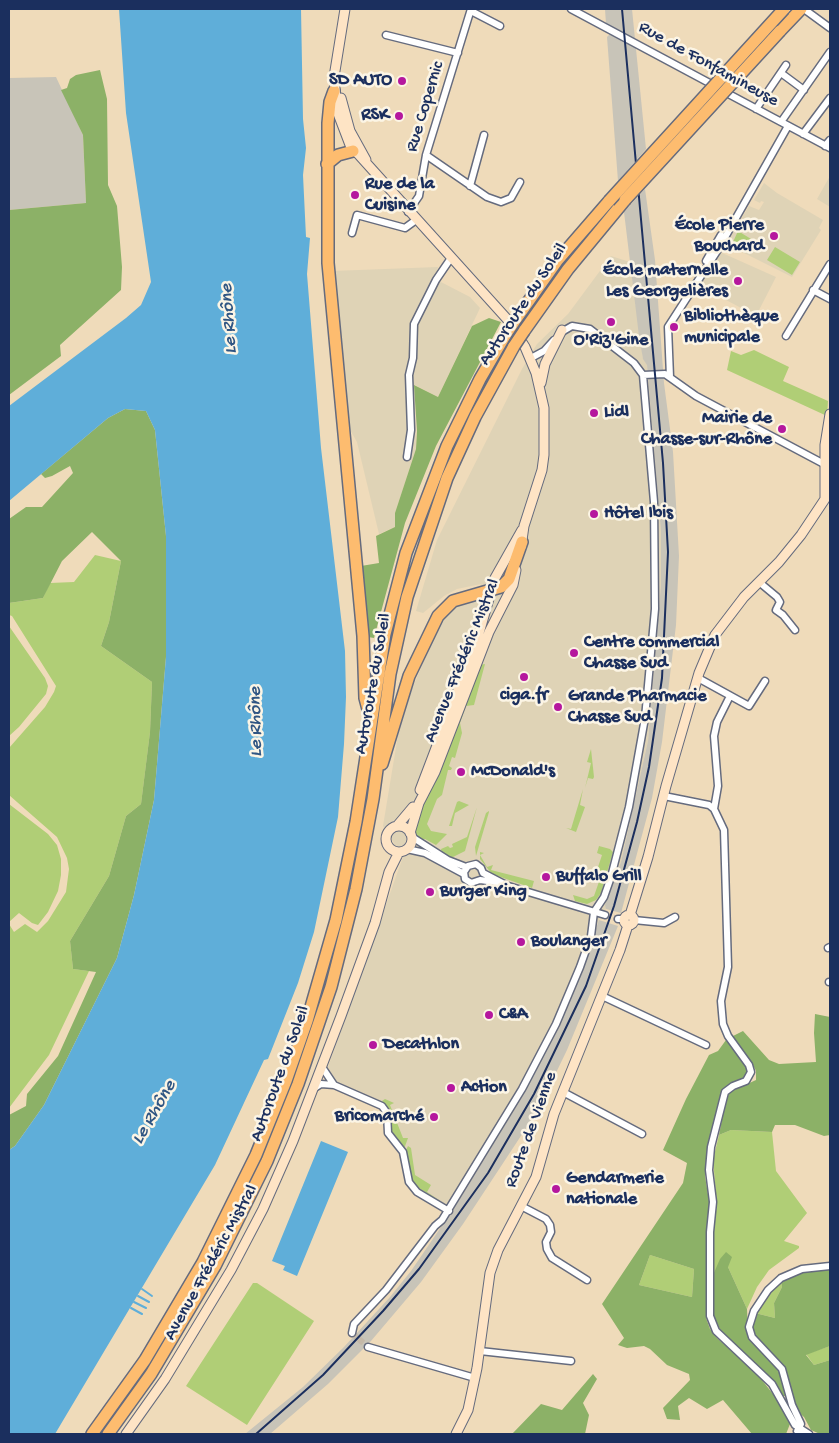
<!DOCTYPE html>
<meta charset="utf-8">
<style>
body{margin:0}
#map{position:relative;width:839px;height:1443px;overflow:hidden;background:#efdbba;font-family:"Gochi Hand",sans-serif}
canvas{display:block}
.frame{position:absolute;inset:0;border:10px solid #1b2f5e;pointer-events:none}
</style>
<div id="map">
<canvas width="839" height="1443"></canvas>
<div class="frame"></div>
</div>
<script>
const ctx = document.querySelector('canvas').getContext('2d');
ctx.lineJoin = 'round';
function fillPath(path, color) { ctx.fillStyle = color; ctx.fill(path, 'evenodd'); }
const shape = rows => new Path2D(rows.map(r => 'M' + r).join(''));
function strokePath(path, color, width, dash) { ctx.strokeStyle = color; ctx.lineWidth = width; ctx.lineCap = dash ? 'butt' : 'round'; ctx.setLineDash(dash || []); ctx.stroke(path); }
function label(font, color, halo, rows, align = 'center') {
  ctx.font = font + ' "Gochi Hand",sans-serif'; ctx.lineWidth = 5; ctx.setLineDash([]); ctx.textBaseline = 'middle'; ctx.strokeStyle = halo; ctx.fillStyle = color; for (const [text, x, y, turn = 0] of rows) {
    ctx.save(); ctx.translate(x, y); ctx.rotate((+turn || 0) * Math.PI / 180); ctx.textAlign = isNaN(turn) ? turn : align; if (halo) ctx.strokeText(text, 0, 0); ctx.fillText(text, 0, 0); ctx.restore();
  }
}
fillPath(shape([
 [830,176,830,207,817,199],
 [764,183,777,193,823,220,819,228,821,230,792,277,726,244,749,206,759,210,764,202,761,201,760,203,754,200],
 [720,252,776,277,756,316,700,286],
 [611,256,630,262,643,358,647,364,656,464,661,532,661,584,648,741,621,862,606,909,599,920,573,993,524,1094,454,1208,441,1203,416,1188,408,1169,404,1147,390,1126,391,1115,388,1107,383,1102,336,1081,328,1067,403,857,383,826,398,735,412,689,441,621,452,609,471,601,481,584,457,589,444,596,423,613,416,611,437,540,522,369,537,344,568,314],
 [438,267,435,276,439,281,470,297,480,308,438,397,415,385,416,449,395,513,395,527,379,534,357,442,349,428,332,271]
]), '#dfd3b6');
fillPath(shape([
 [605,9,632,9,646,149,618,181,607,37,611,33,606,24],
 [56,77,83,135,86,203,9,210,9,78],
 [645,189,655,260,664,383,673,452,679,556,676,625,662,742,652,798,621,913,606,909,605,905,621,862,648,741,661,584,661,532,647,365,643,359,639,336,624,212],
 [599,920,618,926,567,1050,538,1110,463,1224,421,1282,371,1341,328,1384,270,1434,245,1434,303,1387,344,1347,390,1297,411,1271,454,1208,524,1094,573,993]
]), '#c8c4b8');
fillPath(shape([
 [738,231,756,242,750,252,733,242],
 [775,247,800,262,792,275,767,260],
 [754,350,789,367,783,381,828,401,827,416,727,370,731,351,741,355],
 [95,555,121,561,109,622,101,646,152,682,150,732,141,804,126,816,109,876,70,941,73,969,89,971,49,1055,9,1108,9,924,14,932,25,924,37,932,48,921,66,892,69,869,67,858,57,837,9,795,9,748,45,707,54,692,56,686,12,616,9,615,9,603,43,598,50,583,74,582],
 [9,626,45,678,48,686,46,694,19,727,9,736],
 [485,664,474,705,466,706,460,723,462,733,455,758,452,757,449,766,452,768,451,770,448,770,442,795,437,799,427,824,431,831,447,834,436,845,425,839,420,840,415,832,415,823,480,665],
 [591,749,594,777,593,779,588,778,585,788,591,763,587,762],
 [583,789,580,805,585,807,576,832,566,828,571,829],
 [459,801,469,805,455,813,452,826,449,826,457,802],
 [9,804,48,834,57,845,61,859,61,875,58,891,48,912,38,925,32,923,19,913,9,922],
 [477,807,465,851,451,858,442,853,441,849,448,846,450,848,453,847,452,844,467,837],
 [489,811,489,812,476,856,475,847,486,813],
 [599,846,610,849,613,852,601,893,596,900,587,904,575,901,573,895,587,899,594,896,602,873,597,870,602,855,597,853],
 [480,852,484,853,480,855,487,867,493,865,491,870,534,881,532,888,492,874,480,859],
 [385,1099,394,1103,390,1105,403,1138,408,1138,404,1149,390,1130,390,1112,382,1101],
 [731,1130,772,1132,776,1171,807,1213,784,1241,799,1246,799,1248,769,1270,757,1287,747,1309,728,1267,713,1275,713,1235,717,1204,713,1160,719,1135],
 [408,1146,411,1148,415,1175,431,1185,427,1192,442,1202,412,1184,405,1152],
 [650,1255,694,1269,692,1297,639,1285],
 [781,1281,782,1287,774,1303,775,1318,755,1313,772,1289],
 [253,1283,257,1283,314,1321,247,1425,186,1386],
 [830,1346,830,1360,814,1365,806,1354]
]), '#b0ce76');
fillPath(shape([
 [100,70,107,99,108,185,117,206,122,267,121,290,60,345,61,356,9,395,9,210,86,203,83,135,61,90,67,88,70,79,76,75],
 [489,318,501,322,436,446,405,523,374,638,368,637,361,566,379,563,376,536,395,527,395,513,416,449,417,431,414,385,438,397,472,326],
 [125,409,146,411,155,430,166,536,166,657,154,800,134,895,117,958,44,1105,15,1146,9,1150,9,1115,26,1106,27,1094,58,1056,96,972,73,969,70,941,109,876,126,816,141,804,150,732,152,682,101,646,109,622,121,561,92,532,62,561,43,598,9,603,9,519,26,507,42,507,73,473,70,466,52,476,45,478,41,474,108,418],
 [815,1014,830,1017,830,1135,824,1136,795,1125,775,1125,772,1132,731,1130,719,1135,726,1099,730,1092,756,1080,756,1071,752,1063,731,1037,743,1031,769,1060,779,1064,816,1062,814,1033],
 [726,1040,749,1070,746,1078,727,1086,722,1092,706,1161,705,1176,710,1207,706,1263,706,1318,710,1329,717,1338,758,1375,780,1403,790,1424,786,1434,752,1434,723,1400,707,1409,689,1398,678,1406,680,1420,667,1419,663,1408,690,1380,689,1374,667,1365,650,1349,644,1346,627,1348,618,1345,624,1338,602,1304,683,1183,687,1163,663,1150,686,1099,709,1055,718,1051],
 [650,1255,694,1269,692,1297,639,1285],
 [726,1252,732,1257,728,1267,747,1309,748,1335,781,1374,786,1396,783,1396,774,1381,721,1331,713,1315,713,1275,720,1259],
 [830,1269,830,1346,806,1355,814,1365,830,1360,830,1434,820,1434,811,1430,804,1417,798,1412,787,1374,756,1336,752,1326,755,1313,775,1318,774,1303,782,1287,781,1281,794,1273],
 [593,1374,597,1379,583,1403,589,1415,585,1434,512,1434,541,1404,562,1410]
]), '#8cb167');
fillPath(shape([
 [119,9,301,9,303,119,306,148,303,175,306,237,310,238,307,274,321,448,345,651,346,697,344,744,338,817,314,932,298,983,268,1059,264,1060,215,1165,55,1434,9,1434,9,1150,15,1146,44,1105,117,958,134,895,154,800,166,657,166,536,155,430,146,411,125,409,108,418,9,501,9,406,126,318,141,305,151,282,126,113],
 [321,1141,348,1152,297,1276,283,1270,285,1266,272,1261]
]), '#5faed9');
strokePath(shape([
 [142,1289,152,1296],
 [138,1296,149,1302],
 [134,1302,146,1308],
 [131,1308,142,1314]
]), '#5faed9', 2);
strokePath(shape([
 [605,915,618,919],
 [352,1333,368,1347]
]), '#c5b9a8', 6, [6, 3]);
const street = shape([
 [571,9,715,86],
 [804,9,830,28],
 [471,11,500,26],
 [386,35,458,53],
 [781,73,804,90],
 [723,91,830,148],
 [756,109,786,65],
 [781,122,830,52],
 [803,134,830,98],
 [825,146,830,140],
 [426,155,487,197,501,202,511,198,520,182],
 [470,186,484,135],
 [408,212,419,196,426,155,471,9],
 [352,233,357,215,405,228,416,220],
 [706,261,721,235],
 [813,290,830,299],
 [786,336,830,264],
 [531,358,544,351,554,340],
 [643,375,665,374,696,396,824,464],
 [670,377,668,327,719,248,788,126],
 [407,457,411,430,409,375,413,358,414,324,436,280,451,258],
 [759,582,777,597,780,602,776,610,783,615,795,630],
 [698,678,749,706,765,681],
 [664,796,709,805,714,809,724,830,728,967,721,1001,723,1024,728,1036,749,1065,751,1072,746,1081,733,1086,725,1092,711,1147,709,1170,713,1202,710,1232,710,1316,716,1331,772,1384,795,1425,809,1434],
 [714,809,718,786,714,736,717,722,730,696],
 [412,837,448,860,466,867],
 [407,849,425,853,464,874],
 [506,885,483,873,481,868,476,864,468,866,464,872,465,879,471,883,480,880,495,882,605,915],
 [618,919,624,919],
 [634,920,664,923,675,917],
 [828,948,830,947],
 [829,982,830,982],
 [602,996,706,1045],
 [322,1067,334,1085],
 [313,1089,321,1084,334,1085,382,1106,387,1113,388,1133,403,1152,409,1182,417,1192,449,1211],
 [563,1092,642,1134],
 [521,1206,546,1219,550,1225,551,1232,546,1242,547,1249,552,1258,587,1280],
 [352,1333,354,1324,386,1290,435,1226,442,1220,522,1089,556,1024,580,967,591,936,594,912,604,897,611,877,629,807,645,718,655,609,654,502,643,375,634,363,590,329,572,326,560,333],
 [368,1347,475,1378],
 [480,1351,571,1361],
 [800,1434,797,1431,801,1424,792,1405,782,1369,752,1337,749,1327,754,1311,768,1290,781,1278,802,1269,830,1266]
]);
const secondary = shape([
 [345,9,334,77,337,111,350,145,507,319,525,347,536,373,544,408,544,455,542,470,524,526,521,547],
 [341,98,350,131,366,160],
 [541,383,545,364,562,330],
 [420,790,477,640,495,578,522,530],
 [397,826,413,807],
 '386 839a13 13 0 1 1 26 0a13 13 0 1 1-26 0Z',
 [410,833,419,803,435,772,489,632,513,585,516,570],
 [630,915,648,857,666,786,699,673,715,635,744,597,779,562,801,535,825,499,825,445,830,414],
 '624 920a5 5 0 1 1 10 0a5 5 0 1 1-10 0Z',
 [126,1434,165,1379,231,1270,263,1209,293,1141,341,1016,375,923,389,872,399,852],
 [456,1434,468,1410,477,1368,490,1273,498,1250,536,1177,554,1114,620,950,628,925]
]);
const highway = shape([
 [780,31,801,9],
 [334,91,330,102,328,123,328,263,363,636,365,698,369,713],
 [327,164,338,155,353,151],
 [516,319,557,261,609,201],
 [524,331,568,269,625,200],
 [382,764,409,676,438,616,453,601,501,587,509,579,522,542],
 [92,1434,145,1360,203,1262,256,1155,286,1081,307,1021,336,920,356,822,385,634,406,553,447,446,480,379,506,334],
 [108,1434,151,1374,215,1266,267,1161,298,1084,331,987,356,889,373,799,390,674,407,597,447,478,475,417,514,346]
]);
strokePath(street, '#656b7e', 9);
strokePath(secondary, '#656b7e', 11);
strokePath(highway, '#656b7e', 14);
strokePath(street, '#fff', 6);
strokePath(secondary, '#fee4c5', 9);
strokePath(highway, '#fdbc6f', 11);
strokePath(shape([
 [256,1434,323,1375,383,1311,419,1269,488,1173,534,1094,586,986,614,906,637,822,649,767,662,678,668,552,663,463,622,9]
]), '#1b2f5e', 2);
const highwayBridge = shape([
 [625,200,780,31],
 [609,201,784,9],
 [506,334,516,319],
 [514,346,524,331]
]);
strokePath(highwayBridge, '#656b7e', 14, []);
strokePath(highwayBridge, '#fdbc6f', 11);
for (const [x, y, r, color] of [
 [402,81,5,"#b5179e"],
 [399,116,5,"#b5179e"],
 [355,195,5,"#b5179e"],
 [774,236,5,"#b5179e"],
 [738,281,5,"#b5179e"],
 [611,322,5,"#b5179e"],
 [674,327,5,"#b5179e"],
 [594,413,5,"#b5179e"],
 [782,429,5,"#b5179e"],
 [594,514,5,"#b5179e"],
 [574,653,5,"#b5179e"],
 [524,677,5,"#b5179e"],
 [558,707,5,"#b5179e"],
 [461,772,5,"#b5179e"],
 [546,877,5,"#b5179e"],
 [430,892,5,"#b5179e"],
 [521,942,5,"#b5179e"],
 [489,1015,5,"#b5179e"],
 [373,1045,5,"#b5179e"],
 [451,1088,5,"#b5179e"],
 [434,1117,5,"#b5179e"],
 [556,1189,5,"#b5179e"]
]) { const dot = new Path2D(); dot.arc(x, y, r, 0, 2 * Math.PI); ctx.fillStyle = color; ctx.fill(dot); strokePath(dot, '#fcf5e5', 2); }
label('18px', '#1b2f5e', '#fcf5e5', [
 ["Rue de Fonfamineuse",708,65,29],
 ["Rue Copernic",426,107,-73],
 ["Autoroute du Soleil",524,305,-56],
 ["Avenue Frédéric Mistral",463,661,-68],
 ["Autoroute du Soleil",374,684,-80],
 ["Autoroute du Soleil",281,1074,-70],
 ["Route de Vienne",532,1130,-70],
 ["Avenue Frédéric Mistral",212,1263,-61]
]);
label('bold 18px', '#1b2f5e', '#fcf5e5', [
 ["SD AUTO",392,81,"right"],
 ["RSK",389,116,"right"],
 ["Rue de la",365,185],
 ["Cuisine",365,206],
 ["École Pierre",764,226,"right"],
 ["Bouchard",764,247,"right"],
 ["École maternelle",728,271,"right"],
 ["Les Georgelières",728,292,"right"],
 ["Bibliothèque",684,317],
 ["municipale",684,338],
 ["O'Riz'Gine",611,341,"center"],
 ["Lidl",604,413],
 ["Mairie de",772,419,"right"],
 ["Chasse-sur-Rhône",772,440,"right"],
 ["Hôtel Ibis",604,514],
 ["Centre commercial",584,643],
 ["Chasse Sud",584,664],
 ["ciga.fr",524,696,"center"],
 ["Grande Pharmacie",568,697],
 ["Chasse Sud",568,718],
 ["McDonald's",471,772],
 ["Buffalo Grill",556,877],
 ["Burger King",440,892],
 ["Boulanger",531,942],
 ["C&A",499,1015],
 ["Decathlon",383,1045],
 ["Action",461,1088],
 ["Bricomarché",424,1117,"right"],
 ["Gendarmerie",566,1179],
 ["nationale",566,1200]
], 'left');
label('italic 19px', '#2f5583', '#fcf5e5', [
 ["Le Rhône",230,319,-94],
 ["Le Rhône",257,722,-91],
 ["Le Rhône",155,1113,-60]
]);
</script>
